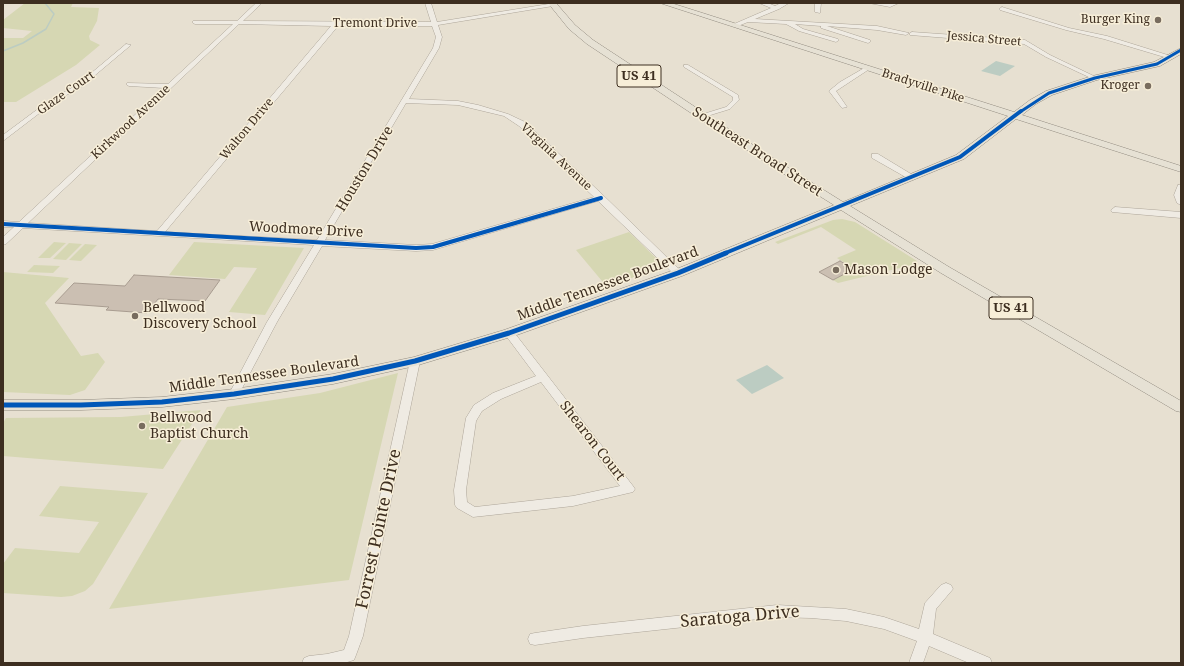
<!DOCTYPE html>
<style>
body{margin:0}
#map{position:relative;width:1184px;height:666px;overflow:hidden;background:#e7e0d1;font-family:"Noto Serif",serif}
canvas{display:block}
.frame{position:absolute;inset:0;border:4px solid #3d2e20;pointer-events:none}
</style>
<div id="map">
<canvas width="1184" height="666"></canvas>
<div class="frame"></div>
</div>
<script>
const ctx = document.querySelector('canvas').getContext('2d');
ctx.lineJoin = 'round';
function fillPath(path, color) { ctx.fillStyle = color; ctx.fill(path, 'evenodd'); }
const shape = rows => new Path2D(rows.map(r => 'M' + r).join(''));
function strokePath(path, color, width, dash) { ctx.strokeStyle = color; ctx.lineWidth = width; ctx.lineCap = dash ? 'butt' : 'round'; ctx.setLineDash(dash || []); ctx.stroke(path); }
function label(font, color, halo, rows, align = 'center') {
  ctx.font = font + ' "Noto Serif",serif'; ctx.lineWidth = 3; ctx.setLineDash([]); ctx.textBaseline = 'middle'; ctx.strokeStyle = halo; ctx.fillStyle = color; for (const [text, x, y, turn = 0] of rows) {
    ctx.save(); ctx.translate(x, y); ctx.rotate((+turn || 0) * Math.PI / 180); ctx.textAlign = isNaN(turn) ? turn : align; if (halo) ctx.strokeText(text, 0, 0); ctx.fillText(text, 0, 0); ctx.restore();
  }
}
fillPath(shape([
 [25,3,73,3,71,7,99,8,97,21,89,36,90,40,100,45,76,65,16,102,3,102,3,38,23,38,32,31,3,28,3,20],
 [842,219,855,222,917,261,916,264,838,283,833,280,854,269,837,258,856,250,821,227,778,244,775,242,833,220],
 [629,232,658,260,659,268,607,287,576,250],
 [54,242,66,243,50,258,38,258],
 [194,242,304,248,265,315,229,312,257,268,234,267,225,279,169,275],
 [69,243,82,244,66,260,53,259],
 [85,244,97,245,81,261,69,260],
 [34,265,60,266,53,273,27,272],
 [3,272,69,278,45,303,81,356,98,353,105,362,85,390,70,395,3,392],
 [398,373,349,580,109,609,227,407,320,393],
 [201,410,163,469,3,456,3,423,6,418,121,417],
 [60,486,148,493,93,584,85,591,72,596,61,597,3,593,3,564,15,548,79,553,99,522,39,516]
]), '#d6d7b3');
fillPath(shape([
 [996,61,1015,66,1000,76,981,71],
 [767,365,784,378,752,394,736,380]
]), '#bcccc2');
strokePath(shape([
 [3,51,23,43,46,29,54,14,45,3]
]), '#bcccc2', 1.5);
const building = shape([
 [840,261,854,269,833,280,819,272,840,261],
 [134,275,220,280,205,301,158,299,147,313,106,310,109,307,55,303,74,283,125,286,134,275]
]);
fillPath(building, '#cbbfb2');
strokePath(building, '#a89c90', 1);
const minor = shape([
 [256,3,262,3,243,21,431,22,425,3,431,3,437,22,555,3,555,5,553,6,438,25,442,37,439,48,409,99,458,101,478,105,508,114,525,122,604,196,683,273,678,276,675,275,598,201,433,250,416,251,322,246,277,322,239,394,238,397,234,398,230,397,229,394,267,322,314,245,23,228,6,244,3,245,3,237,14,227,3,227,3,221,19,222,164,88,129,86,127,85,127,83,168,84,233,24,195,24,193,23,193,21,237,21,256,3],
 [239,24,331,26,157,231,28,223,239,24],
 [338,26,432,26,436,37,433,48,317,240,165,232,338,26],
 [406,103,458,105,504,116,519,126,594,197,432,244,416,245,325,240,406,103],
 [759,3,768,3,775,6,781,3,789,3,779,9,755,19,877,26,909,33,906,35,877,30,827,26,870,40,870,42,868,43,821,28,821,26,795,24,803,29,838,39,839,40,836,42,799,31,786,24,748,22,738,26,734,26,734,24,771,8,759,3],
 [815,3,821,3,820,13,815,12,815,3],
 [869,3,899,3,890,7,869,3],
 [1002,7,1069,28,1107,36,1174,57,1171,59,1104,39,1066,30,1000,10,999,9,1002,7],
 [912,32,1025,40,1050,55,1098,78,1093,79,1046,57,1024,44,910,35,910,33,912,32],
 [126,44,131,45,81,87,54,102,3,141,3,135,50,100,77,85,126,44],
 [684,65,688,65,738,95,739,100,730,109,704,117,700,117,700,115,726,107,733,100,733,97,684,67,684,65],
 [866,67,871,68,836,91,847,107,842,108,829,91,840,82,866,67],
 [872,154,878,154,916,177,912,179,909,179,872,158,872,154],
 [1178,185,1181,185,1181,205,1177,203,1174,195,1178,185],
 [1115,207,1181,212,1181,218,1112,212,1111,210,1115,207],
 [509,330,513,331,633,486,635,489,633,492,573,506,473,517,457,508,455,505,454,490,466,418,474,405,493,393,536,376,504,333,509,330],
 [541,382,620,486,573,496,475,507,467,502,466,490,476,421,482,411,501,399,541,382],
 [415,358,420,361,363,636,356,655,354,660,344,663,302,663,304,658,309,656,327,654,344,650,349,636,410,361,415,358],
 [946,583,951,585,953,589,936,609,933,634,990,658,992,663,969,663,929,646,923,663,909,663,917,641,884,629,846,621,811,618,777,617,583,638,535,645,530,644,528,639,530,634,535,633,583,626,777,605,846,609,884,617,919,629,925,603,941,585,946,583]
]);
const major = shape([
 [548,3,556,3,575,25,593,40,779,162,843,202,956,155,1008,116,660,3,671,3,1014,112,1030,100,1046,91,1092,76,1154,62,1181,48,1181,54,1160,66,1097,80,1052,95,1036,104,1022,115,1181,166,1181,172,1016,119,964,159,850,206,949,267,1181,401,1181,412,1176,411,941,273,841,210,682,276,514,336,415,366,333,384,234,399,162,407,81,410,3,410,3,400,81,400,162,397,234,389,333,374,414,357,504,330,674,270,834,205,771,166,587,44,569,29,548,3]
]);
strokePath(minor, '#ada599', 1);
strokePath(major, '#928b80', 1);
fillPath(minor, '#efebe3');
fillPath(major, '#e6e1d4');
strokePath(shape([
 [1020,112,1049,93,1095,78,1157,64,1181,50]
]), '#0057b8', 3);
strokePath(shape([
 [3,224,416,248,433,247,601,198],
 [723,254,960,157,1021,111]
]), '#0057b8', 4);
strokePath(shape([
 [3,405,81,405,162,402,234,394,333,379,415,361,509,333,678,273,726,253]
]), '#0057b8', 5);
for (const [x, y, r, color] of [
 [1158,20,4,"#786c5e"],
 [1148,86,4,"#786c5e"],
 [836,270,4,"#786c5e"],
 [135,316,4,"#786c5e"],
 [142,426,4,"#786c5e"]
]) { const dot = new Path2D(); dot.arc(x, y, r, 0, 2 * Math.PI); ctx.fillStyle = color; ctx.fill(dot); strokePath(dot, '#f7eed8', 1.5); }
label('12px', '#3d2e20', '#f7eed8', [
 ["Burger King",1150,20],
 ["Kroger",1140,86]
], 'right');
label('12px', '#3d2e20', '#f7eed8', [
 ["Tremont Drive",375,24],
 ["Jessica Street",984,39,5],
 ["Bradyville Pike",923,86,18],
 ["Glaze Court",66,93,-35],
 ["Kirkwood Avenue",131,122,-43],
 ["Walton Drive",247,129,-50],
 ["Virginia Avenue",556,157,43]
]);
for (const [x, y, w] of [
 [639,76,44],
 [1011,308,44]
]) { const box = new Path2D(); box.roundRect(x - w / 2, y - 11, w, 22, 3); ctx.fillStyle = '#f7eed8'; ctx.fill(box); strokePath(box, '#3d2e20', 1); }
label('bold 13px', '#3d2e20', null, [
 ["US 41",639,76],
 ["US 41",1011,308]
]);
label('14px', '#3d2e20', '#f7eed8', [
 ["Southeast Broad Street",757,152,33],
 ["Houston Drive",365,169,-59],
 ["Woodmore Drive",306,230,3],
 ["Middle Tennessee Boulevard",608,284,-20],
 ["Middle Tennessee Boulevard",264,375,-8],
 ["Shearon Court",592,441,52]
]);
label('14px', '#3d2e20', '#f7eed8', [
 ["Mason Lodge",844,270],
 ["Bellwood",143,308],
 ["Discovery School",143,324],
 ["Bellwood",150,418],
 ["Baptist Church",150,434]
], 'left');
label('17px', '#3d2e20', '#f7eed8', [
 ["Forrest Pointe Drive",379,529,-78],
 ["Saratoga Drive",740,617,-5]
]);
</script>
